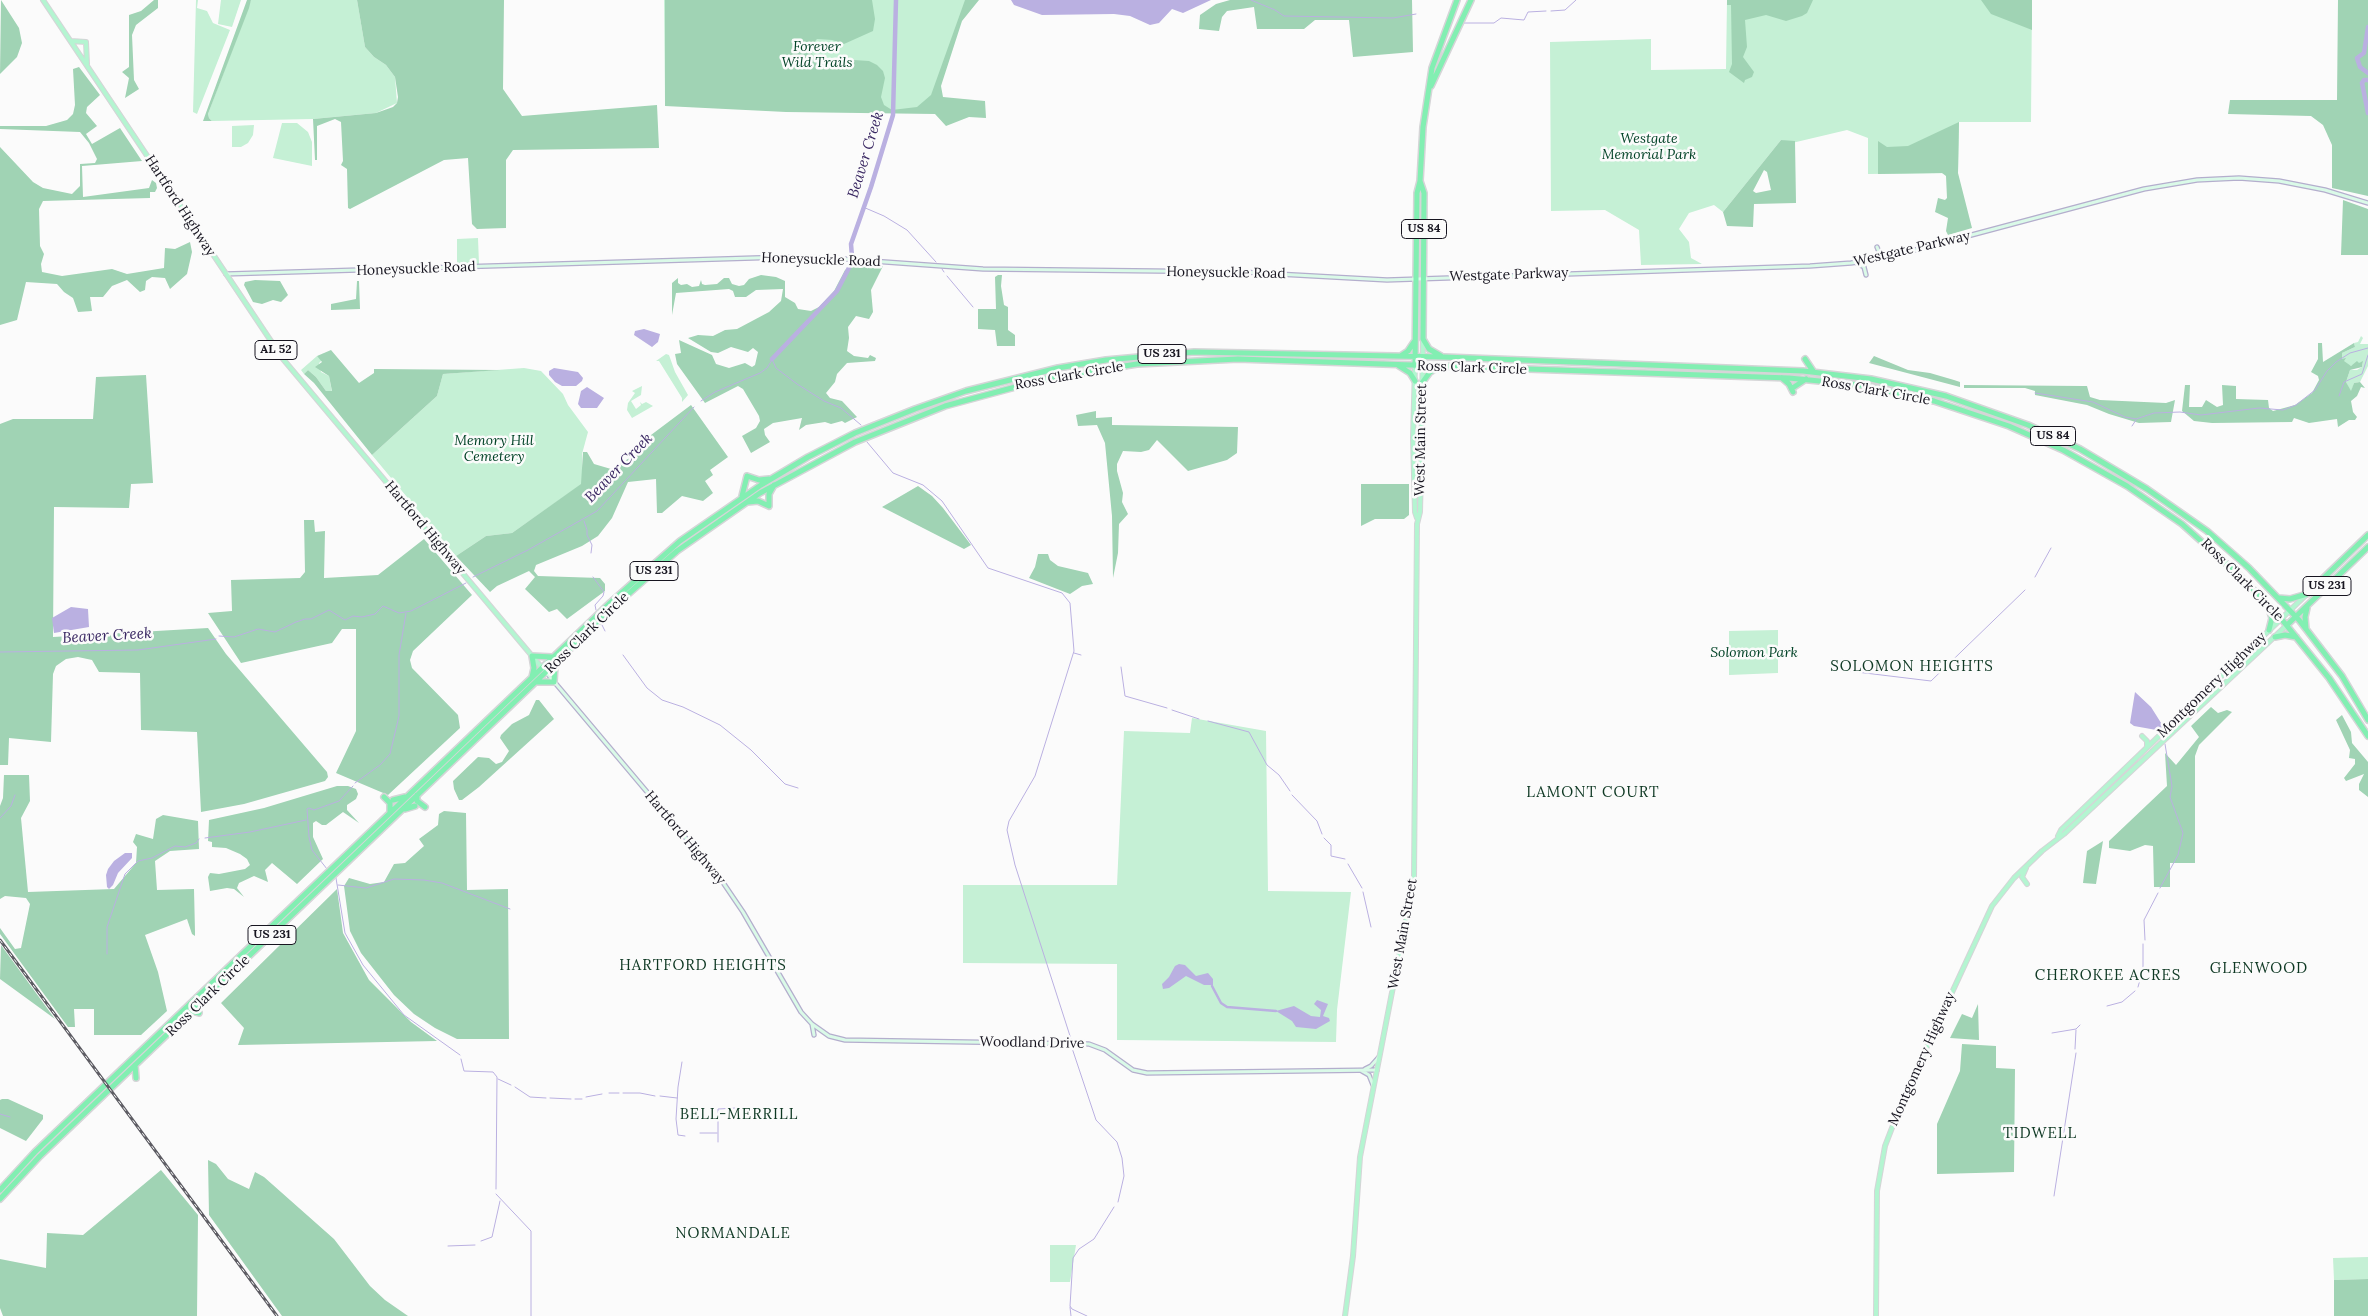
<!DOCTYPE html>
<html>
<head>
<meta charset="utf-8">
<style>
  body { margin:0 }
  canvas { display:block; background:#fbfbfb }
</style>
</head>
<body>
<canvas width="2368" height="1316"></canvas>
<script>
const context = document.querySelector('canvas').getContext('2d');
context.lineJoin = 'round';
function paint(path, color) { context.fillStyle = color; context.fill(path, 'evenodd'); }
const poly = rows => new Path2D(rows.map(r => 'M' + r).join(''));
function strokePath(path, color, width, dash) { context.strokeStyle = color; context.lineWidth = width; context.lineCap = dash ? 'butt' : 'round'; context.setLineDash(dash || []); context.stroke(path); }
function label(font, color, halo, rows, align = 'center') {
  context.font = font + ' Lora,serif'; context.lineWidth = 5; context.setLineDash([]); context.textBaseline = 'middle'; context.strokeStyle = halo; context.fillStyle = color; for (const [text, x, y, turn = 0] of rows) {
    context.save(); context.translate(x, y); context.rotate((+turn || 0) * Math.PI / 180); context.textAlign = isNaN(turn) ? turn : align; if (halo) context.strokeText(text, 0, 0); context.fillText(text, 0, 0); context.restore();
  }
}
paint(poly([
  [196,0,198,0,197,8,207,11,213,23,230,30,197,114,193,112],
  [221,0,241,0,232,27,218,24],
  [251,0,357,0,365,47,374,57,386,65,395,77,397,103,376,113,313,119,212,121,209,118,208,114],
  [664,0,971,0,957,29,932,111,787,111,665,104],
  [1727,0,2032,0,2031,122,1959,122,1958,173,1868,174,1868,138,1847,130,1792,143,1781,140,1723,212,1714,205,1689,213,1679,229,1689,242,1691,258,1702,264,1641,265,1639,230,1605,210,1551,211,1550,42,1651,39,1651,70,1726,69],
  [282,123,297,123,308,132,312,142,312,166,273,158],
  [254,125,253,135,248,143,241,147,232,147,232,126],
  [478,238,479,264,457,265,457,239],
  [2361,336,2363,338,2360,344,2368,344,2368,340,2368,366,2360,382,2354,383,2351,393,2346,382,2350,370,2357,370,2362,367,2363,362,2351,366,2347,365,2342,359,2342,353,2355,347,2354,343,2358,342],
  [666,354,669,355,675,372,688,395,682,402,682,398,659,361,656,361],
  [317,356,322,360,319,363,321,372,329,376,332,392,326,391,316,377,308,370,304,374,301,370],
  [524,368,541,371,563,394,568,405,588,432,582,454,582,484,512,533,486,536,456,556,372,455,437,396,443,374],
  [642,386,641,395,631,401,636,409,641,405,640,402,642,404,646,402,653,406,632,418,627,410,628,403,635,393,632,391],
  [1778,630,1778,673,1729,675,1729,631],
  [1192,718,1266,731,1268,891,1351,892,1337,1010,1336,1042,1117,1040,1117,964,963,963,963,885,1117,885,1124,731,1190,733],
  [1050,1245,1076,1245,1070,1282,1050,1282],
  [2368,1257,2368,1279,2334,1280,2333,1258]
]), '#c5f0d5');
paint(poly([
  [1,0,19,28,22,43,17,57,0,74],
  [154,0,158,0,158,8,136,25,132,35,134,80,139,89,125,98,129,78,122,72,129,67,129,15,141,11],
  [247,0,251,0,249,8,208,114,209,118,212,121,203,121],
  [357,0,504,0,503,89,522,116,657,105,659,148,513,150,506,160,506,228,477,229,472,224,468,158,444,160,350,209,348,208,347,169,341,165,343,161,341,122,335,119,317,126,317,160,315,160,313,119,376,113,393,107,397,103,398,97,395,77,386,65,374,57,365,47],
  [665,0,872,0,875,19,873,31,844,44,832,40,817,39,811,46,813,58,824,65,854,60,869,61,877,65,883,71,885,78,881,97,884,105,892,110,917,107,931,95,965,0,979,0,962,21,941,86,943,97,985,101,986,118,969,117,946,126,935,114,786,112,665,106],
  [1230,0,1412,0,1413,52,1353,57,1349,20,1315,20,1304,29,1257,29,1254,7,1227,11,1222,17,1219,31,1199,29,1200,15,1216,4],
  [1727,0,1813,0,1807,13,1802,16,1786,21,1766,15,1745,20,1747,47,1743,57,1754,72,1752,77,1745,80,1744,83,1729,72,1732,64,1731,5,1727,5],
  [1981,0,2032,0,2032,30,1991,14],
  [2338,0,2368,0,2368,196,2332,188,2332,145,2323,125,2311,116,2228,114,2230,100,2337,100],
  [79,67,100,95,87,107,86,113,97,126,86,134,92,144,120,128,142,161,82,166,83,197,149,188,152,180,156,183,157,188,155,192,150,192,150,198,43,201,39,209,40,246,44,254,41,264,42,272,62,276,112,269,127,274,164,268,165,248,175,249,190,242,192,252,187,274,170,289,165,278,152,277,146,281,145,290,140,292,127,280,112,286,103,297,90,297,92,311,78,312,73,298,64,292,57,284,26,282,17,320,0,325,0,147,33,182,43,188,72,194,80,186,80,164,95,163,97,159,89,143,80,132,0,129,0,126,46,126,67,120,73,114,75,105,73,69],
  [1959,122,1958,173,1972,228,1948,235,1946,231,1948,218,1935,212,1938,198,1945,200,1947,198,1946,176,1942,173,1878,174,1878,141,1887,147,1908,146],
  [1781,140,1795,141,1796,203,1754,204,1753,227,1727,226,1723,212],
  [1764,170,1767,172,1771,190,1756,193,1753,191],
  [2343,200,2368,209,2368,255,2341,255],
  [854,264,883,266,871,290,873,312,869,319,856,316,848,327,849,338,847,351,854,356,868,358,870,355,876,358,875,361,847,363,837,374,835,382,826,393,830,398,842,401,857,417,845,423,842,421,831,424,825,422,806,425,799,430,802,418,773,423,764,429,765,435,770,442,751,453,742,436,756,428,760,421,759,416,743,389,738,386,705,403,677,364,675,354,681,353,679,340,712,355,716,364,729,368,745,363,752,367,755,365,758,352,753,348,748,352,731,347,718,353,711,352,688,338,698,335,713,336,725,330,737,329,769,312,781,301,783,289,756,290,746,297,735,297,733,291,729,289,676,293,672,315,672,283,678,278,678,283,681,285,687,284,692,287,699,286,701,280,702,284,705,285,717,284,724,278,729,278,732,284,739,286,744,285,749,279,761,275,776,277,785,281,785,297,795,303,798,309,811,311,819,307,834,291,845,270],
  [998,275,1002,275,1001,286,1004,305,1008,307,1008,330,1015,335,1015,346,997,346,995,330,978,329,978,309,996,309,995,277],
  [255,280,280,281,288,295,281,302,273,300,262,304,253,302,244,285,245,282],
  [357,281,359,281,360,309,331,310,331,304,356,299],
  [2318,343,2322,343,2323,362,2354,343,2355,347,2342,353,2342,359,2346,358,2344,361,2351,366,2357,361,2359,363,2363,361,2362,367,2350,370,2346,382,2351,391,2354,383,2360,382,2365,388,2361,387,2357,396,2351,401,2353,412,2357,417,2355,420,2349,420,2338,427,2337,419,2309,423,2294,418,2292,422,2212,423,2194,421,2182,411,2185,385,2190,385,2189,407,2202,407,2206,400,2217,407,2223,405,2222,385,2236,386,2236,399,2268,400,2269,408,2273,411,2295,405,2312,393,2319,380,2318,376,2311,372,2318,359],
  [331,350,359,383,374,373,374,369,500,370,443,374,437,396,372,455,314,383,304,374,308,370,316,377,326,391,332,391,329,376,315,367,322,362,317,356],
  [1874,356,1908,370,1930,373,1954,380,1960,382,1960,387,1869,363],
  [146,375,153,483,131,484,129,508,54,507,53,637,208,628,226,654,327,772,328,777,325,781,244,804,201,812,197,732,141,730,140,673,99,672,92,660,78,657,66,659,56,666,53,674,51,742,9,738,8,765,0,765,0,424,13,419,93,419,96,377],
  [1964,385,2083,386,2087,386,2090,397,2100,400,2166,403,2175,400,2171,422,2139,423,2109,414,2087,405,2035,395,2035,391,2025,388,1964,388],
  [691,405,728,457,710,470,713,475,705,481,713,493,703,501,682,496,662,513,657,513,656,479,628,482,612,518,598,536,582,546,536,565,534,571,538,576,600,578,605,584,605,591,567,619,557,609,549,612,525,589,535,577,529,571,497,586,490,592,456,556,486,536,512,533,581,484,583,452,587,452,594,464,611,469,643,450,651,435],
  [1096,411,1096,418,1112,417,1112,425,1238,427,1237,453,1227,460,1188,471,1157,440,1149,450,1141,452,1123,451,1117,464,1117,471,1123,493,1122,502,1128,514,1119,524,1118,553,1113,578,1112,516,1105,443,1097,425,1078,426,1076,415],
  [1361,484,1409,484,1409,515,1404,519,1375,519,1361,526],
  [918,486,932,496,943,508,971,545,964,549,882,507],
  [304,520,314,520,315,532,325,531,324,578,378,575,424,539,472,595,413,651,410,660,412,668,458,715,460,728,388,795,336,773,356,731,356,629,342,629,332,643,241,663,208,613,232,611,231,580,300,578,305,572],
  [1038,554,1048,554,1050,560,1058,566,1088,573,1093,584,1082,586,1070,594,1029,578,1035,567],
  [536,700,539,700,554,719,479,787,462,800,459,800,454,789,453,781,478,757,489,758,496,764,502,762,509,751,500,738,501,735,512,724,529,715],
  [2211,707,2218,713,2227,710,2232,712,2199,745,2195,756,2195,863,2170,863,2170,887,2154,887,2153,846,2145,845,2130,851,2109,848,2109,841,2167,786,2165,753,2176,765,2199,737,2191,726],
  [2342,715,2351,732,2352,743,2368,762,2368,797,2359,790,2359,784,2364,774,2346,781,2344,778,2355,764,2355,759,2349,758,2350,750,2336,720],
  [4,775,29,775,30,801,21,818,28,892,114,889,136,863,137,847,133,842,136,834,153,839,156,819,163,815,198,821,199,849,170,851,155,861,157,890,194,889,195,932,195,936,192,934,187,919,145,935,158,972,167,1011,141,1035,94,1035,94,1009,74,1009,75,1027,68,1027,0,934,0,928,15,949,21,948,30,904,26,898,5,896,0,899,0,806,3,798],
  [337,786,348,786,356,789,358,794,356,799,347,805,347,810,359,823,343,812,326,825,322,825,316,821,313,823,313,837,323,859,297,884,272,863,265,870,268,882,254,876,239,883,237,888,244,897,234,889,227,888,210,891,208,877,210,873,219,874,245,869,250,865,247,859,240,854,226,848,212,847,212,842,208,841,209,820,264,808],
  [444,811,466,813,467,890,508,889,509,1039,457,1039,435,1028,414,1014,394,995,361,953,350,931,344,886,349,878,370,884,384,882,394,864,405,863,424,846,419,839,438,825,439,814],
  [2103,841,2096,884,2083,883,2087,851],
  [337,889,343,933,369,980,411,1022,437,1041,238,1045,244,1028,221,1003],
  [1,945,55,1019,0,979],
  [1978,1004,1979,1040,1950,1038,1962,1014,1972,1018],
  [1962,1044,1996,1046,1996,1068,2015,1069,2014,1172,1937,1174,1937,1124,1960,1071],
  [2,1099,8,1099,43,1115,43,1119,26,1141,0,1128,0,1100],
  [208,1160,216,1164,228,1179,249,1189,255,1172,264,1177,334,1239,370,1286,385,1300,408,1316,282,1316,209,1215],
  [161,1170,198,1215,197,1316,3,1316,0,1308,0,1259,46,1268,47,1233,83,1235],
  [2368,1279,2368,1316,2334,1316,2334,1280]
]), '#a0d3b4');
paint(poly([
  [1011,0,1211,0,1183,13,1172,9,1159,23,1150,25,1130,16,1114,14,1042,15,1014,5],
  [644,329,660,334,658,342,652,347,634,335,635,331],
  [554,368,578,372,583,378,582,381,576,386,562,386,555,382,549,375,549,371],
  [587,387,604,398,597,408,581,408,578,404,581,391],
  [71,607,88,609,89,627,54,633,52,618],
  [2135,692,2151,707,2163,726,2162,731,2134,726,2130,723],
  [125,853,132,853,132,858,118,873,113,885,109,889,107,887,106,875,108,869,114,861],
  [1179,964,1185,965,1196,976,1208,973,1213,979,1213,985,1204,985,1186,976,1169,988,1163,989,1162,984,1169,977,1175,966],
  [1317,1000,1328,1004,1323,1016,1329,1018,1330,1021,1316,1029,1296,1027,1292,1021,1276,1011,1294,1006,1311,1016,1320,1017,1321,1010,1314,1004]
]), '#bab0e1');
strokePath(poly([
  [1251,0,1275,10,1284,16,1393,18,1416,14],
  [1551,11,1565,10,1576,0],
  [1463,23,1494,23,1501,18,1524,20,1528,12,1546,11],
  [863,207,884,216,907,230,936,262],
  [942,269,944,272],
  [947,276,973,307],
  [772,359,776,368,797,384,824,401,841,408,861,425],
  [2035,393,2093,402,2125,417,2136,419,2154,413,2180,412,2201,415,2259,408,2283,410,2296,405,2315,390,2327,371,2336,362,2350,353,2368,348],
  [2339,396,2344,382,2362,374,2368,355],
  [701,401,715,392,760,373,767,368,772,360],
  [2132,426,2136,420],
  [867,442,893,473,923,485,942,501,988,568,1062,593,1070,603,1074,651,1035,776,1009,821,1007,830,1015,865,1071,1039],
  [584,521,587,530,587,535,592,545,591,553],
  [473,577,528,550,597,511,694,407],
  [593,577,604,592,603,596,595,605,596,610],
  [2035,577,2051,548],
  [602,625,605,631],
  [219,636,234,637,258,629,275,632,296,622,305,619,311,619,329,610,345,620,353,616,362,617,375,614,383,606,399,613,411,611,466,583],
  [0,652,138,650,216,639],
  [1074,653,1081,655],
  [623,655,647,688,662,700,683,707,720,725,751,750,785,784,798,788],
  [1121,667,1125,696,1167,708],
  [1840,670,1931,681,2025,590],
  [1172,710,1199,719],
  [1208,721,1249,732,1267,765,1279,775,1290,791],
  [355,783,380,765,390,754,399,716,399,655,406,613],
  [1292,795,1317,821,1322,834],
  [0,818,11,806,15,795],
  [205,838,250,832,306,820],
  [1324,838,1331,845,1331,856,1345,859],
  [1348,864,1362,888],
  [327,869,312,850,309,837,307,809,309,808,314,810,339,801,353,786],
  [336,878,345,933,363,965,404,1015,460,1055],
  [338,885,366,888,394,879,424,880,442,883,510,909],
  [2160,888,2178,855,2183,833,2170,797,2172,786,2165,744],
  [1363,892,1371,927],
  [2145,940,2144,920,2158,893],
  [107,954,107,927,125,874,138,861,152,858,175,846,185,847,196,843,199,839],
  [2138,987,2143,969,2143,944],
  [2107,1006,2122,1002,2135,991],
  [2052,1033,2076,1029,2080,1025],
  [1071,1045,1096,1120,1117,1142,1122,1158,1124,1176,1118,1202],
  [2075,1049,2076,1030],
  [461,1059,464,1071,493,1072,497,1077,496,1189],
  [682,1062,678,1087,676,1119,678,1135,685,1136],
  [498,1079,511,1085],
  [515,1087,530,1097,546,1098],
  [609,1093,619,1093],
  [623,1093,640,1093,655,1096],
  [660,1096,677,1098],
  [586,1097,602,1094],
  [550,1098,571,1099],
  [575,1099,582,1099],
  [0,1114,10,1117],
  [700,1133,717,1133],
  [718,1142,718,1109,736,1108],
  [496,1194,531,1231,531,1316],
  [2054,1196,2076,1053],
  [481,1241,492,1237,500,1201],
  [448,1246,475,1245],
  [1070,1307,1071,1316],
  [1087,1316,1072,1309,1070,1306,1073,1258,1079,1249,1094,1239,1114,1207]
]), '#bab0e1', 1);
strokePath(poly([
  [1212,986,1221,1003,1227,1007,1276,1011]
]), '#bab0e1', 2.5);
strokePath(poly([
  [2368,27,2364,53,2357,58,2360,67,2368,73],
  [2368,80,2364,80,2362,83,2368,113],
  [852,257,851,244,871,187,893,115,896,0],
  [772,359,837,291,852,262]
]), '#bab0e1', 4.5);
const secondary = poly([
  [1877,247,1879,252,1888,256],
  [1857,263,1864,267,1866,275],
  [226,274,786,257,830,258,983,269,1241,272,1387,280,1810,266,1851,263,1889,257,2144,189,2197,180,2239,178,2279,181,2325,190,2368,203],
  [546,672,722,881,743,912,801,1012,812,1024,829,1036,845,1040,1089,1044,1105,1050,1133,1070,1147,1073,1377,1070],
  [812,1024,814,1035],
  [1365,1069,1371,1066,1379,1057],
  [1362,1071,1369,1075,1373,1085]
]);
const primary = poly([
  [43,0,283,359,543,669],
  [71,41,86,42,87,64],
  [1415,366,1413,438,1415,512,1417,518],
  [2142,736,2147,741,2147,746],
  [2058,836,2061,830,2307,594],
  [2026,868,2022,877,2027,884],
  [1345,1316,1353,1256,1360,1157,1414,879,1417,524,1420,512,1421,468,1423,340],
  [1876,1316,1877,1191,1885,1146,1905,1094,1992,906,2014,878,2042,851,2064,834,2287,625]
]);
const highway = poly([
  [1431,86,1471,0],
  [1420,181,1424,193,1423,339,1429,349,1441,356],
  [1402,355,1408,351,1414,342],
  [1805,359,1813,371],
  [1399,366,1410,373,1415,381],
  [1415,366,1417,193,1420,181,1423,127,1432,68,1457,0],
  [1782,378,1789,384,1793,392],
  [1422,383,1430,372,1439,367],
  [1794,387,1806,379],
  [742,496,747,476,759,480,769,479],
  [748,502,758,501,769,506,769,494,774,485],
  [2279,598,2290,599,2307,594,2368,535],
  [2268,606,2272,618,2269,630],
  [2287,625,2368,547],
  [2306,629,2305,617,2307,608],
  [2275,637,2285,635,2296,637],
  [532,677,534,668,532,656,552,657],
  [536,682,554,682,555,664],
  [417,795,417,801,425,807],
  [384,797,390,803,390,812],
  [393,800,405,797],
  [405,809,415,806],
  [192,1011,199,1013],
  [135,1065,136,1078],
  [0,1190,35,1152,611,602,680,541,761,485,808,457,855,433,915,409,966,391,1058,368,1106,360,1194,352,1444,357,1803,371,1871,379,1946,396,2028,425,2080,449,2147,489,2207,531,2249,568,2299,620,2342,676,2368,720],
  [0,1199,40,1156,110,1089,618,603,677,551,760,493,855,442,945,406,1049,378,1137,364,1238,359,1789,378,1860,385,1934,401,2009,426,2063,450,2127,486,2182,524,2240,576,2279,616,2329,678,2368,736]
]);
strokePath(secondary, '#b4aecd', 5.5);
strokePath(primary, '#d5d5d7', 6);
strokePath(highway, '#d5d5d7', 8);
strokePath(secondary, '#dafae8', 3);
strokePath(primary, '#b4f5d1', 4);
strokePath(highway, '#82efb2', 5);
const rail = poly([
  [0,940,277,1316]
]);
strokePath(rail, '#5d5c63', 3);
strokePath(rail, '#fbfbfb', 1, [4]);
for (const [x, y, w] of [
  [1424,229,45],
  [276,350,42],
  [1162,354,48],
  [2053,436,45],
  [654,571,48],
  [2327,586,48],
  [272,935,48]
]) { const box = new Path2D(); box.roundRect(x - w / 2, y - 9.5, w, 19, 4); context.fillStyle = '#fbfbfb'; context.fill(box); strokePath(box, '#171520', 1); }
label('bold 12px', '#171520', null, [
  ["US 84",1424,229],
  ["AL 52",276,350],
  ["US 231",1162,354],
  ["US 84",2053,436],
  ["US 231",654,571],
  ["US 231",2327,586],
  ["US 231",272,935]
]);
label('italic 14px', '#004226', '#fbfbfb', [
  ["Forever",817,47],
  ["Wild Trails",817,63],
  ["Westgate",1649,139],
  ["Memorial Park",1649,155],
  ["Memory Hill",494,441],
  ["Cemetery",494,457],
  ["Solomon Park",1754,653]
]);
label('14px', '#171520', '#fbfbfb', [
  ["Hartford Highway",180,206,57],
  ["Westgate Parkway",1912,249,-13],
  ["Honeysuckle Road",821,260,2],
  ["Honeysuckle Road",416,269,-2],
  ["Honeysuckle Road",1226,273,1],
  ["Westgate Parkway",1509,275,-2],
  ["Ross Clark Circle",1472,368,2],
  ["Ross Clark Circle",1069,376,-10],
  ["Ross Clark Circle",1876,391,10],
  ["West Main Street",1421,440,-89],
  ["Hartford Highway",425,528,50],
  ["Ross Clark Circle",2242,580,45],
  ["Ross Clark Circle",587,633,-44],
  ["Montgomery Highway",2212,685,-44],
  ["Hartford Highway",685,838,50],
  ["West Main Street",1403,934,-80],
  ["Ross Clark Circle",208,996,-44],
  ["Woodland Drive",1032,1043,1],
  ["Montgomery Highway",1922,1059,-66]
]);
label('italic 15px', '#392762', '#fbfbfb', [
  ["Beaver Creek",866,155,-73],
  ["Beaver Creek",619,468,-46],
  ["Beaver Creek",107,636,-3]
]);
context.letterSpacing = '1px';
label('15px', '#0e3823', '#fbfbfb', [
  ["SOLOMON HEIGHTS",1912,667],
  ["LAMONT COURT",1593,793],
  ["HARTFORD HEIGHTS",703,966],
  ["GLENWOOD",2259,969],
  ["CHEROKEE ACRES",2108,976],
  ["BELL-MERRILL",739,1115],
  ["TIDWELL",2040,1134],
  ["NORMANDALE",733,1234]
]);
context.letterSpacing = '0px';
</script>
</body>
</html>
